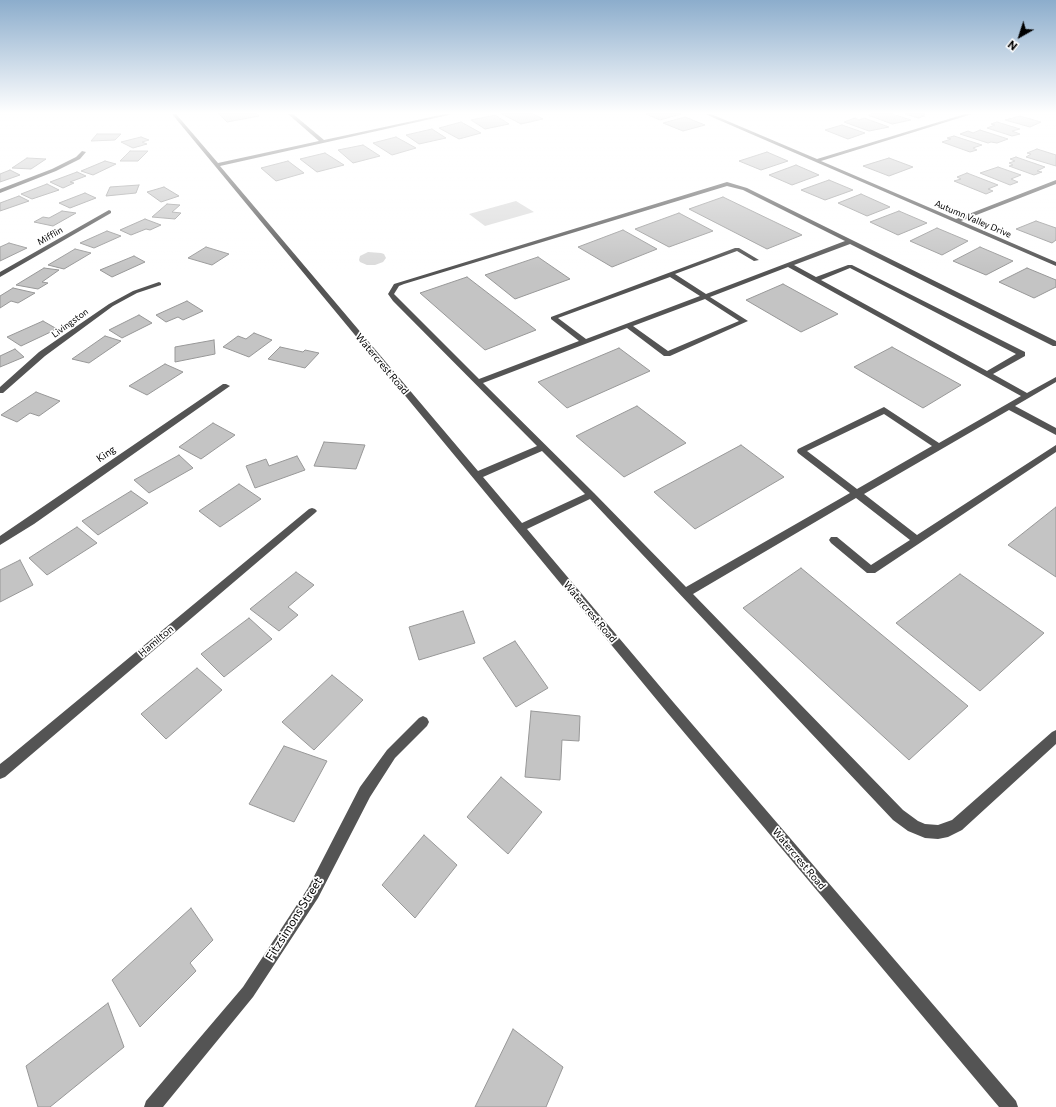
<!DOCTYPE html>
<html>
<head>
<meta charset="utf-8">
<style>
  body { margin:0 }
  #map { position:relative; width:1056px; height:1107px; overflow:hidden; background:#fff; font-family:Commissioner,sans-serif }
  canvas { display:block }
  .north { position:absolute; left:1000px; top:16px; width:40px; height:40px; -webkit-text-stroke:3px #fff; paint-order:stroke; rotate:219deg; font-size:11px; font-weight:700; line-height:16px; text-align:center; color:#000 }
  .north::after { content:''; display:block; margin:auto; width:14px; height:18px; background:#000; clip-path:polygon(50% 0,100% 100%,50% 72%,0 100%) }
</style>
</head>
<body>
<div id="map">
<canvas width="1056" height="1107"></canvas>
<div class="north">N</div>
</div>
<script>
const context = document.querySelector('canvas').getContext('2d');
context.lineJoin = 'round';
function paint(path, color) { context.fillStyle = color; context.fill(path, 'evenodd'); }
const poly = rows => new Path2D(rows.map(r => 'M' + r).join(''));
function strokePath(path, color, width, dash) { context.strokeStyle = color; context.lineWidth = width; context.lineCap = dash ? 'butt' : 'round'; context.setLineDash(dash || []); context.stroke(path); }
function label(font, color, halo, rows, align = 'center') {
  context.font = font + ' Commissioner,sans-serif'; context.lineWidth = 3.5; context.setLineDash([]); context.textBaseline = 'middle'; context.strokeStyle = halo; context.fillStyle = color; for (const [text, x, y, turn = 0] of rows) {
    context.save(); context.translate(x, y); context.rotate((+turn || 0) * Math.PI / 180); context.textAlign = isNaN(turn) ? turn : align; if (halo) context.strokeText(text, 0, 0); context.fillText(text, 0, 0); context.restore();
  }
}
paint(poly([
  [516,201,534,212,485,226,469,214],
  [368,252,381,253,384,254,386,258,383,262,375,265,367,265,360,262,359,260,360,256]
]), '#dbdbdb');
const building = poly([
  [219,114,257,114,259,116,227,122,219,114],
  [502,114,533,114,543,119,521,124,502,114],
  [646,114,681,114,660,120,646,114],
  [872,114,893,114,911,120,892,124,868,115,872,114],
  [905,114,925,114,921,115,925,116,918,118,905,114],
  [495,115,509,124,485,129,471,120,495,115],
  [1020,116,1041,122,1030,127,1005,120,1020,116],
  [685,117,705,125,683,131,663,123,685,117],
  [855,118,859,120,864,118,889,127,869,131,844,122,855,118],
  [461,122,481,133,459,139,439,128,461,122],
  [997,122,1020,129,1012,131,1020,134,1012,136,987,128,995,125,991,124,997,122],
  [842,125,865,133,848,139,825,130,842,125],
  [432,129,446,138,419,144,406,135,432,129],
  [980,130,1008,139,997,143,991,142,988,143,960,134,968,131,973,133,980,130],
  [97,134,121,134,115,140,91,141,97,134],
  [954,136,982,145,973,148,977,150,970,152,942,142,951,139,947,138,954,136],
  [141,137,149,140,142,142,147,144,133,148,121,142,141,137],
  [396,137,416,148,392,155,373,143,396,137],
  [363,145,380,156,353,163,338,150,363,145],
  [1037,149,1056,155,1056,166,1026,157,1031,154,1027,153,1037,149],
  [130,151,148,151,138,161,120,161,130,151],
  [767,152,788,161,761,170,739,161,767,152],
  [325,153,344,165,317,172,300,159,325,153],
  [1016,157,1045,167,1037,171,1042,172,1034,175,1009,166,1013,165,1009,163,1015,161,1010,159,1016,157],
  [27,158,46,159,31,169,12,168,27,158],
  [889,158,913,167,889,176,863,166,889,158],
  [105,161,116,164,93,175,81,171,105,161],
  [288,161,304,173,276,181,261,168,288,161],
  [796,165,819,175,792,185,769,175,796,165],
  [998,167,1021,175,1011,179,1018,182,1010,185,980,173,998,167],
  [10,170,20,175,0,182,0,174,10,170],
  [77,172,86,176,70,182,74,183,63,188,50,182,77,172],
  [967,173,998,185,988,189,993,191,986,194,954,181,961,179,957,177,967,173],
  [829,180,853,190,825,200,801,190,829,180],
  [47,184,59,190,32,199,21,194,47,184],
  [139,185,136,193,106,196,110,187,139,185],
  [164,187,179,196,161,202,147,192,164,187],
  [85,193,96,198,70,208,59,203,85,193],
  [861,194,890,207,867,216,838,203,861,194],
  [19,196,29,201,0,211,0,203,19,196],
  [723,197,802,235,767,249,689,209,723,197],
  [167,204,180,205,172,212,181,213,175,219,152,217,167,204],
  [62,211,76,213,53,226,34,222,43,217,49,218,62,211],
  [899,211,927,223,898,235,870,222,899,211],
  [679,213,713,231,669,247,635,229,679,213],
  [145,219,161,225,150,230,146,229,131,235,120,230,145,219],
  [1036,221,1056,228,1056,240,1052,243,1016,229,1036,221],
  [937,228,968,241,942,255,910,241,937,228],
  [623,230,657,249,612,267,578,247,623,230],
  [107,231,121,236,94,248,80,243,107,231],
  [9,243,27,248,0,261,0,247,9,243],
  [206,247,229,254,212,265,188,258,206,247],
  [980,247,1013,261,986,275,953,261,980,247],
  [75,249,91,253,64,269,48,265,75,249],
  [134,256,145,262,112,277,100,270,134,256],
  [538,257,570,279,515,299,485,275,538,257],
  [44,268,59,270,42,282,48,283,38,289,16,285,44,268],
  [1027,268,1056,280,1056,287,1034,298,999,282,1027,268],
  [467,277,536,330,485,350,420,293,467,277],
  [783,284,838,314,801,332,746,300,783,284],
  [13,288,35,293,18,303,11,301,0,308,0,296,13,288],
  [187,301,203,311,183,320,178,317,166,322,156,315,187,301],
  [139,315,152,323,122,338,109,330,139,315],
  [43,321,57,329,21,346,7,337,43,321],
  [254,333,272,340,249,357,223,347,238,336,246,339,254,333],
  [105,336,121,341,89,363,72,359,105,336],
  [214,340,215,354,175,362,175,347,214,340],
  [280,347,303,352,305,350,319,353,305,368,268,359,280,347],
  [892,347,961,385,923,408,854,367,892,347],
  [619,348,650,371,567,408,538,382,619,348],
  [15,349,24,357,0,367,0,356,15,349],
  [165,364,183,372,147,395,129,386,165,364],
  [36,392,60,401,39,416,30,413,17,422,1,415,36,392],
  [637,406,686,443,624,477,576,436,637,406],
  [213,423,235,435,201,459,179,447,213,423],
  [324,442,365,445,356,469,314,466,324,442],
  [741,445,784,477,695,529,654,492,741,445],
  [179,455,193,468,149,493,134,480,179,455],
  [297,456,305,470,255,488,246,466,266,459,269,466,297,456],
  [239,484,261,499,220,527,199,511,239,484],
  [131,491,148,503,98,535,82,521,131,491],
  [1056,507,1056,577,1008,545,1056,507],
  [77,527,97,543,47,575,29,558,77,527],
  [20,560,33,585,0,602,0,570,20,560],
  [801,568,968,706,909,760,743,608,801,568],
  [296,572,314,585,288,607,298,615,279,631,250,609,296,572],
  [960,574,1044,633,980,691,896,623,960,574],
  [463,611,475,643,419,660,409,627,463,611],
  [249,618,272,639,224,677,201,654,249,618],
  [515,641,548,688,516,707,483,658,515,641],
  [197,668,222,690,166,739,141,714,197,668],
  [332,675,363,700,314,750,282,722,332,675],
  [531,711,580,716,579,741,562,740,560,780,525,777,531,711],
  [284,746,327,761,294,822,249,804,284,746],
  [501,777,542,812,508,854,467,817,501,777],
  [424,835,457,865,415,918,382,885,424,835],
  [191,908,213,940,190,963,196,971,140,1027,112,980,191,908],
  [108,1003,124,1047,50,1107,38,1107,26,1066,108,1003],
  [513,1029,563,1067,546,1107,475,1107,513,1029]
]);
paint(building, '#c4c4c4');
strokePath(building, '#989898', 1);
paint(poly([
  [172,114,176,114,218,163,319,141,288,114,293,114,324,140,445,114,453,114,220,166,478,471,537,446,393,301,388,294,394,284,727,182,747,188,1056,341,1056,346,1053,346,850,244,794,265,816,277,848,265,852,265,1025,352,1025,356,993,374,1027,393,1056,377,1056,382,1015,406,1056,428,1056,435,1009,410,864,494,917,535,1056,445,1056,452,875,573,867,573,831,543,829,540,831,537,837,537,871,565,910,540,856,498,693,594,903,810,918,821,925,824,938,825,952,820,1052,732,1056,730,1056,744,962,830,948,837,938,839,925,838,908,831,893,820,590,499,527,529,674,703,1016,1101,1018,1107,999,1107,666,711,172,114],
  [727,186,743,190,845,241,706,294,675,274,737,251,754,261,759,260,739,248,735,248,551,317,551,319,579,341,479,379,394,294,399,286,404,284,727,186],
  [788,267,1021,396,939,443,884,407,798,449,797,451,798,453,850,493,686,587,594,493,483,383,627,328,664,356,670,356,748,321,710,297,788,267],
  [850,268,1016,354,987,371,821,280,850,268],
  [670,277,700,296,586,339,558,318,670,277],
  [705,299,739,321,668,351,633,326,705,299],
  [884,414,932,446,857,489,807,451,884,414],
  [542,451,585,494,522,523,483,477,542,451],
  [705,114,711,114,817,159,965,114,972,114,821,161,956,219,1056,180,1056,184,961,221,1056,262,1056,266,705,114],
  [82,151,86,152,80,159,56,171,0,193,0,189,52,169,76,157,82,151],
  [109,210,111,211,111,213,0,277,0,272,109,210],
  [159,282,161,283,161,285,137,293,113,306,45,356,3,393,0,393,0,387,39,352,109,304,133,291,159,282],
  [223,384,226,384,230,386,34,524,0,545,0,536,223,384],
  [312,508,315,509,317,511,315,513,5,777,0,779,0,764,9,757,309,509,312,508],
  [423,716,427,718,429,722,427,726,395,758,370,797,318,898,253,997,163,1107,144,1107,146,1101,243,987,308,888,360,787,387,750,419,718,423,716]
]), '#545454');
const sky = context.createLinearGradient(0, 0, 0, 269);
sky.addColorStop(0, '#8cadcc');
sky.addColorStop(0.42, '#fff');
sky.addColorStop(1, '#ffffff00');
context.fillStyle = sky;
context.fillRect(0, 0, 1056, 269);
label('9px', '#000', '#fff', [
  ["Autumn Valley Drive",973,219,23],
  ["Mifflin",50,236,-30],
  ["Livingston",70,323,-36]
]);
label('10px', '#000', '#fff', [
  ["Watercrest Road",382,364,50],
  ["King",106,454,-35],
  ["Watercrest Road",590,612,50],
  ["Hamilton",156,641,-40],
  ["Watercrest Road",799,859,50]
]);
label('12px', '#000', '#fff', [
  ["Fitzsimons Street",294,919,-58]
]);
</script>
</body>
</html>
